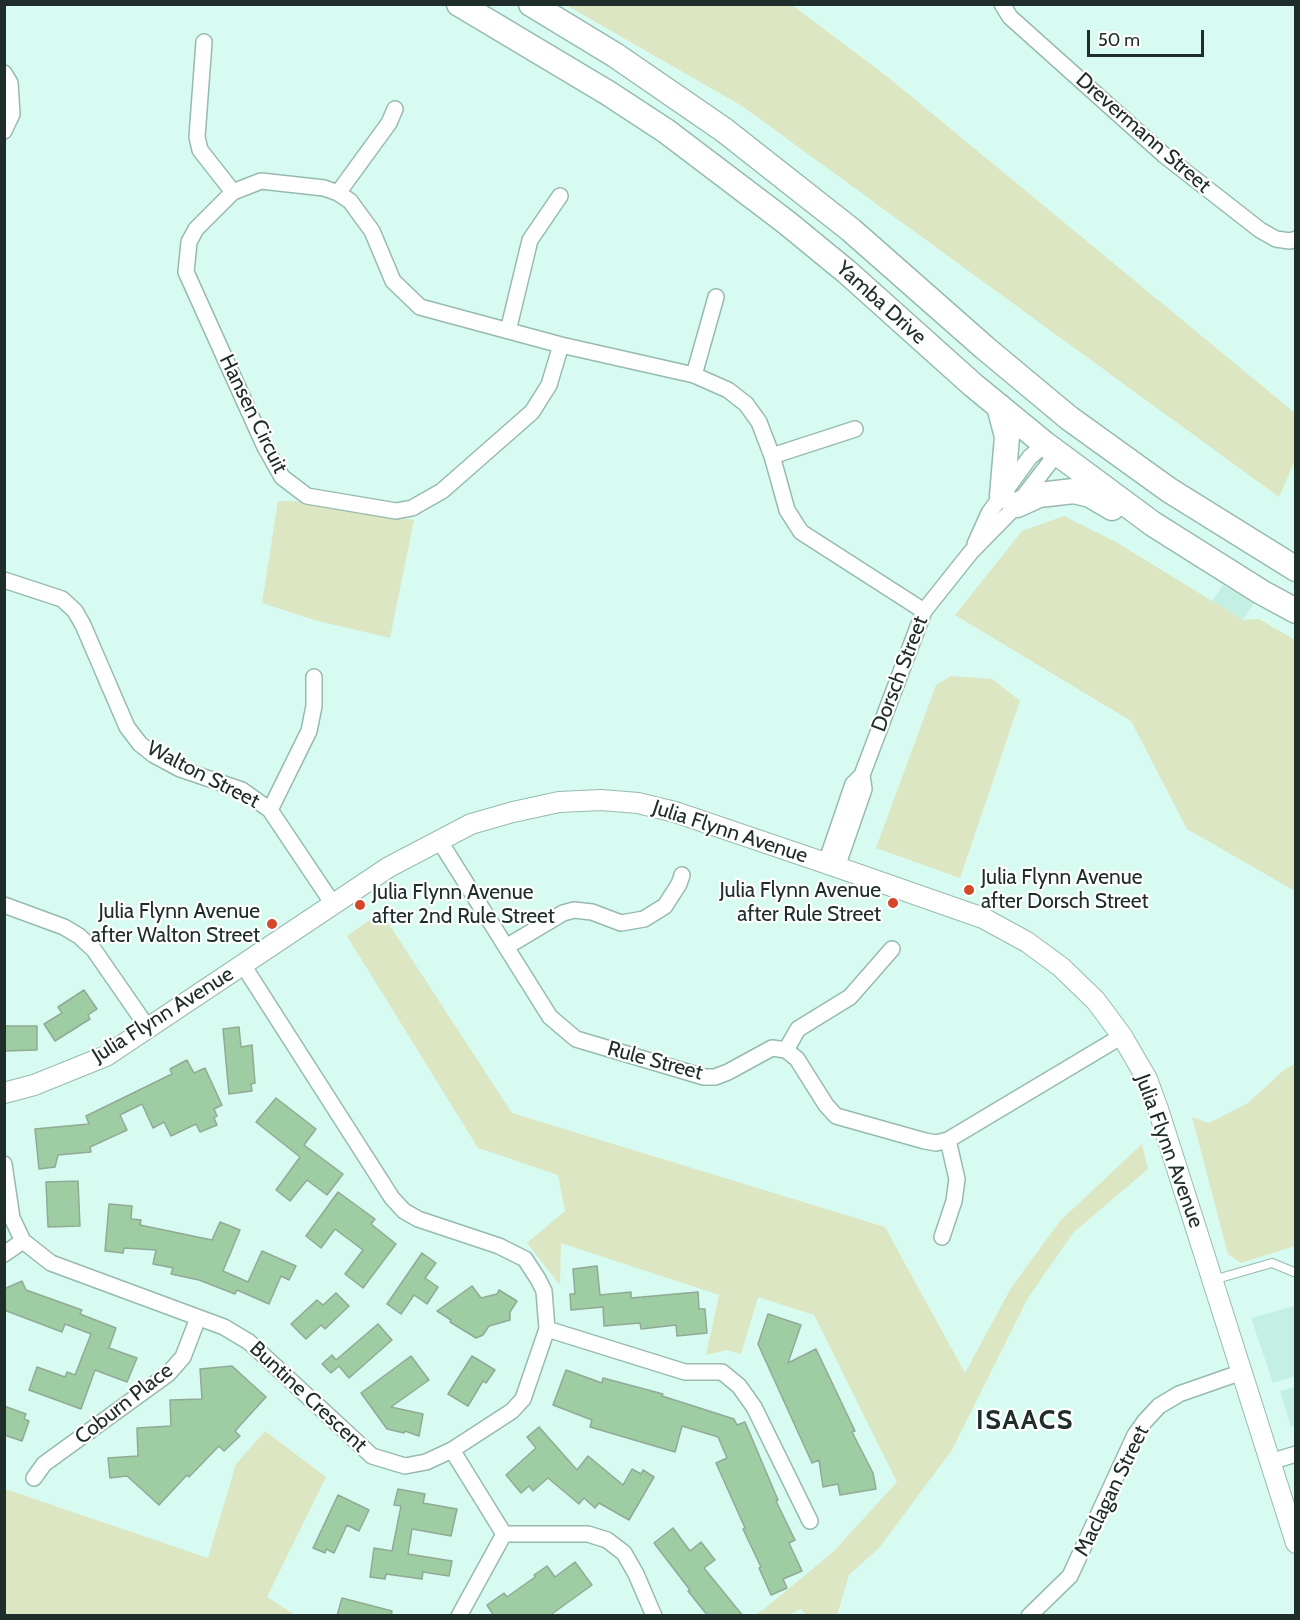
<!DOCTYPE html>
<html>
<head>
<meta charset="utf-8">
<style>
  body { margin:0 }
  #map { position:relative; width:1300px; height:1620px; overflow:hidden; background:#d7fbf1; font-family:Cabin,sans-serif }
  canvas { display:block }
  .frame { position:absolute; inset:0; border:6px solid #202e2b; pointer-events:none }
  .scale { position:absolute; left:1087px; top:30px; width:117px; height:27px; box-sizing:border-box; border:3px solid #202e2b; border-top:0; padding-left:8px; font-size:18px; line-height:21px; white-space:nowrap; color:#202e2b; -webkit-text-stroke:4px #fff; paint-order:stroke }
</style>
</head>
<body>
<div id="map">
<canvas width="1300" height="1620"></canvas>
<div class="frame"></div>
<div class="scale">50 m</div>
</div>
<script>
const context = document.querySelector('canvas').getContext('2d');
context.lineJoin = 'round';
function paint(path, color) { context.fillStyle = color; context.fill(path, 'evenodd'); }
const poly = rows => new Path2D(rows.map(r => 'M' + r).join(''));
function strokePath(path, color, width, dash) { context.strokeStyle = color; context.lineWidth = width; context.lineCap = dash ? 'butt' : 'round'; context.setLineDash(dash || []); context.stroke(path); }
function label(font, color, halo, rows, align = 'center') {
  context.font = font + ' Cabin,sans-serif'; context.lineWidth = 4.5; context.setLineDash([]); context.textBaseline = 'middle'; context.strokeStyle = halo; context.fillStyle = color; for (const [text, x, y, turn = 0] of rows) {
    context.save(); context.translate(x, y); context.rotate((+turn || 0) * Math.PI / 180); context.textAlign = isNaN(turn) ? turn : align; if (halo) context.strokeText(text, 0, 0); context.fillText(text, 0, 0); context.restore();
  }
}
paint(poly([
  [1223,585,1254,603,1243,620,1212,601],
  [1295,1306,1295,1376,1273,1383,1251,1318],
  [1295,1387,1295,1425,1291,1427,1280,1391]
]), '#c4f0e4');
paint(poly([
  [566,5,792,5,889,78,1295,413,1295,460,1279,497,742,106],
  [278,501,294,501,414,520,390,638,318,621,262,603],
  [1064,516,1116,542,1243,620,1259,619,1295,640,1295,891,1187,829,1131,721,955,615,1022,531],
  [951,676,992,679,1020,701,960,878,876,848,936,685],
  [381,912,512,1113,885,1227,965,1373,1011,1288,1060,1221,1142,1144,1148,1169,1073,1233,1028,1298,952,1450,879,1548,849,1575,837,1615,806,1615,801,1609,789,1615,755,1615,763,1610,833,1552,897,1482,814,1315,758,1297,741,1354,727,1350,706,1355,719,1295,561,1243,560,1285,527,1243,565,1211,558,1175,478,1148,347,936],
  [1295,1064,1295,1246,1241,1263,1228,1254,1192,1117,1209,1123,1248,1103,1284,1070],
  [265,1431,326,1477,267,1597,295,1615,5,1615,5,1489,208,1558,236,1464]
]), '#dce6c2');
const building = poly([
  [84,990,97,1009,88,1015,90,1019,55,1041,44,1024,62,1013,58,1007,84,990],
  [4,1026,37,1026,37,1050,4,1051,4,1026],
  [239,1027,241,1047,252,1045,255,1083,251,1084,252,1091,229,1094,223,1029,239,1027],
  [187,1060,194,1073,205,1068,222,1105,214,1109,217,1116,214,1118,217,1125,200,1132,196,1124,171,1136,164,1122,153,1128,142,1104,120,1115,127,1130,90,1147,91,1152,58,1155,55,1167,39,1169,35,1129,89,1124,86,1116,172,1074,170,1069,187,1060],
  [276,1098,316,1129,304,1145,343,1174,327,1195,307,1180,290,1201,276,1190,300,1157,256,1122,276,1098],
  [78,1181,80,1226,48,1227,46,1182,78,1181],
  [338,1192,375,1219,371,1224,396,1244,363,1288,345,1274,363,1250,335,1229,321,1248,306,1236,338,1192],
  [109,1204,132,1206,131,1219,141,1220,140,1225,212,1240,220,1222,240,1230,223,1271,248,1282,262,1251,296,1266,289,1280,281,1276,269,1304,237,1290,235,1294,199,1280,171,1274,173,1268,153,1264,156,1250,124,1248,123,1253,105,1251,109,1204],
  [422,1253,436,1263,425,1278,438,1287,427,1304,414,1295,401,1314,387,1304,422,1253],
  [597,1266,600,1295,631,1292,631,1298,698,1292,699,1309,705,1309,707,1333,677,1336,676,1325,641,1329,640,1323,604,1326,603,1307,571,1310,570,1294,575,1294,573,1269,597,1266],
  [22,1281,26,1290,82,1310,80,1314,116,1328,109,1348,137,1358,127,1382,95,1370,81,1409,29,1390,37,1367,65,1377,67,1372,75,1375,91,1334,65,1324,62,1332,4,1310,4,1289,22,1281],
  [472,1286,481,1298,497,1294,499,1290,517,1301,510,1312,510,1320,489,1326,483,1335,476,1338,450,1322,451,1320,437,1311,472,1286],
  [336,1293,349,1306,325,1329,321,1325,306,1339,291,1324,317,1300,323,1305,336,1293],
  [768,1314,801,1325,788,1363,816,1349,855,1431,852,1432,873,1473,876,1489,840,1495,838,1484,823,1487,819,1460,812,1463,758,1344,768,1314],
  [378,1324,392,1340,349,1378,339,1366,331,1373,322,1364,332,1355,336,1360,378,1324],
  [411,1356,429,1380,391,1407,423,1414,419,1436,405,1431,404,1433,387,1429,361,1393,411,1356],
  [472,1356,495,1370,486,1383,483,1381,468,1406,448,1394,472,1356],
  [232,1366,266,1397,235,1431,240,1436,224,1451,219,1446,189,1477,187,1475,159,1505,127,1476,110,1478,108,1458,138,1456,137,1428,171,1426,170,1400,202,1399,200,1369,232,1366],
  [566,1370,602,1383,603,1378,663,1394,662,1396,734,1419,737,1425,745,1422,778,1500,776,1501,795,1540,789,1543,802,1571,783,1579,787,1588,771,1595,759,1568,761,1567,743,1529,745,1528,716,1463,727,1458,718,1437,682,1426,675,1452,590,1427,592,1420,553,1405,566,1370],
  [4,1406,26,1414,24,1419,29,1421,22,1441,4,1435,4,1406],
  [539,1427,577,1470,588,1456,623,1485,632,1469,641,1474,643,1470,654,1477,629,1520,599,1503,595,1508,584,1498,579,1504,548,1478,533,1491,529,1486,521,1493,506,1475,536,1448,527,1437,539,1427],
  [398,1489,425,1494,423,1503,457,1509,451,1536,412,1529,408,1554,452,1561,449,1576,423,1572,422,1579,386,1574,385,1579,370,1577,374,1548,392,1551,401,1506,394,1505,398,1489],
  [338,1495,369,1510,359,1531,347,1525,334,1553,326,1549,325,1553,313,1548,338,1495],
  [673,1528,690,1551,701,1542,715,1560,704,1568,743,1616,708,1616,688,1591,690,1590,654,1543,673,1528],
  [575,1562,592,1585,549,1616,494,1616,487,1605,504,1593,507,1597,535,1577,534,1575,547,1566,555,1577,575,1562],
  [342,1598,392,1611,391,1616,337,1616,342,1598]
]);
paint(building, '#9ecda4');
strokePath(building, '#92a995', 1.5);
const service = poly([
  [1213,1280,1272,1263,1294,1272]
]);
const minor = poly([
  [1002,4,1010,17,1164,155,1260,230,1276,239,1290,241,1296,239],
  [204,42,197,137,200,150,233,192],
  [4,73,10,83,12,114,4,131],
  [338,193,389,123,395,109],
  [508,331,530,240,560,196],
  [561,345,549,385,532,412,442,491,412,508,396,511,307,496,282,477,264,445,186,272,189,242,196,229,233,192,261,181,324,188,338,193,350,201,372,231,393,281,420,307,561,345,694,375,728,390,746,404,759,422,772,456,787,510,801,532,924,611],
  [694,375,716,297],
  [772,456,855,429],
  [975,544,989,513,1030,457,1045,444],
  [4,580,62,599,75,611,83,625,127,727,140,744,154,755,180,769,242,790,270,810,333,904],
  [270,810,309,731,314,706,314,677],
  [439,840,550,1017,576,1039,704,1077,715,1077,728,1072,772,1048,786,1050,797,1059,826,1105,836,1116,925,1141,936,1143,948,1140,1122,1036],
  [826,863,853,784,862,775,924,611,971,552,1017,505,1057,453],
  [837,867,864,789,862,775],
  [4,905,64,927,79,936,94,950,148,1028],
  [506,947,563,913,574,910,592,912,621,923,644,919,665,906,679,884,682,875],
  [786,1050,798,1029,850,997,892,949],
  [4,1164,12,1218,23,1241,51,1263,224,1327,249,1342,372,1456,405,1466,426,1462,452,1450,512,1411,523,1399,547,1329,544,1291,538,1279,525,1259,499,1246,418,1219,404,1211,392,1198,243,965],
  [942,1237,954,1201,957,1179,948,1140],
  [4,1254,23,1241],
  [547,1329,685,1372,722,1372,739,1386,754,1407,810,1521],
  [452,1450,504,1534,588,1534,607,1540,624,1553,636,1574,654,1616],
  [1270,1462,1296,1454],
  [34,1478,44,1464,168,1374,183,1357,198,1318],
  [459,1616,504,1534],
  [1029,1616,1070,1576,1135,1435,1145,1421,1159,1406,1179,1394,1242,1372]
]);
const tertiary = poly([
  [4,1093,34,1085,106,1056,389,867,471,824,513,812,559,802,601,800,638,803,675,812,837,867,983,918,1027,942,1061,967,1096,1001,1122,1036,1147,1079,1159,1112,1296,1543]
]);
const primary = poly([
  [459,4,608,93,666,131,786,222,847,272,973,385,1045,444,1153,524,1261,592,1296,611],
  [531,4,615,55,724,130,851,230,985,348,1069,418,1169,490,1296,569],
  [999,406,1007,437,1002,496],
  [1017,505,1039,495,1074,491,1090,495,1112,508]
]);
strokePath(service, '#97bab0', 10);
strokePath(minor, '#97bab0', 18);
strokePath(tertiary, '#97bab0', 22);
strokePath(primary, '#97bab0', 27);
strokePath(service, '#fff', 8);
strokePath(minor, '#fff', 15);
strokePath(tertiary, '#fff', 20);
strokePath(primary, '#fff', 24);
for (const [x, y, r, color] of [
  [969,890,6,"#d3482a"],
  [893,903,6,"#d3482a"],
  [360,905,6,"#d3482a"],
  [272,924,6,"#d3482a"]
]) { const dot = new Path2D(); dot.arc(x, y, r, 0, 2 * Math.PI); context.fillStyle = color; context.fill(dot); strokePath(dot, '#fff', 2); }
label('21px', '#202e2b', '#fff', [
  ["Drevermann Street",1143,133,41],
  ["Yamba Drive",881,303,42],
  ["Hansen Circuit",253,414,64],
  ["Dorsch Street",900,674,-69],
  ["Walton Street",203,775,27],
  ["Julia Flynn Avenue",730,832,18],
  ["Julia Flynn Avenue",163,1015,-32],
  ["Rule Street",655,1061,15],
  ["Julia Flynn Avenue",1169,1151,70],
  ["Buntine Crescent",308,1397,43],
  ["Coburn Place",124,1404,-38],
  ["Maclagan Street",1112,1491,-64]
]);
label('21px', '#202e2b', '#fff', [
  ["Julia Flynn Avenue",981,878],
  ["after Dorsch Street",981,902],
  ["Julia Flynn Avenue",881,891,"right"],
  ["after Rule Street",881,915,"right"],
  ["Julia Flynn Avenue",372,893],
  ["after 2nd Rule Street",372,917],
  ["Julia Flynn Avenue",260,912,"right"],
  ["after Walton Street",260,936,"right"]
], 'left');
context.letterSpacing = '1.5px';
label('bold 27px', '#202e2b', '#fff', [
  ["ISAACS",1025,1421]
]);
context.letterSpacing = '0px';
</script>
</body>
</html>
